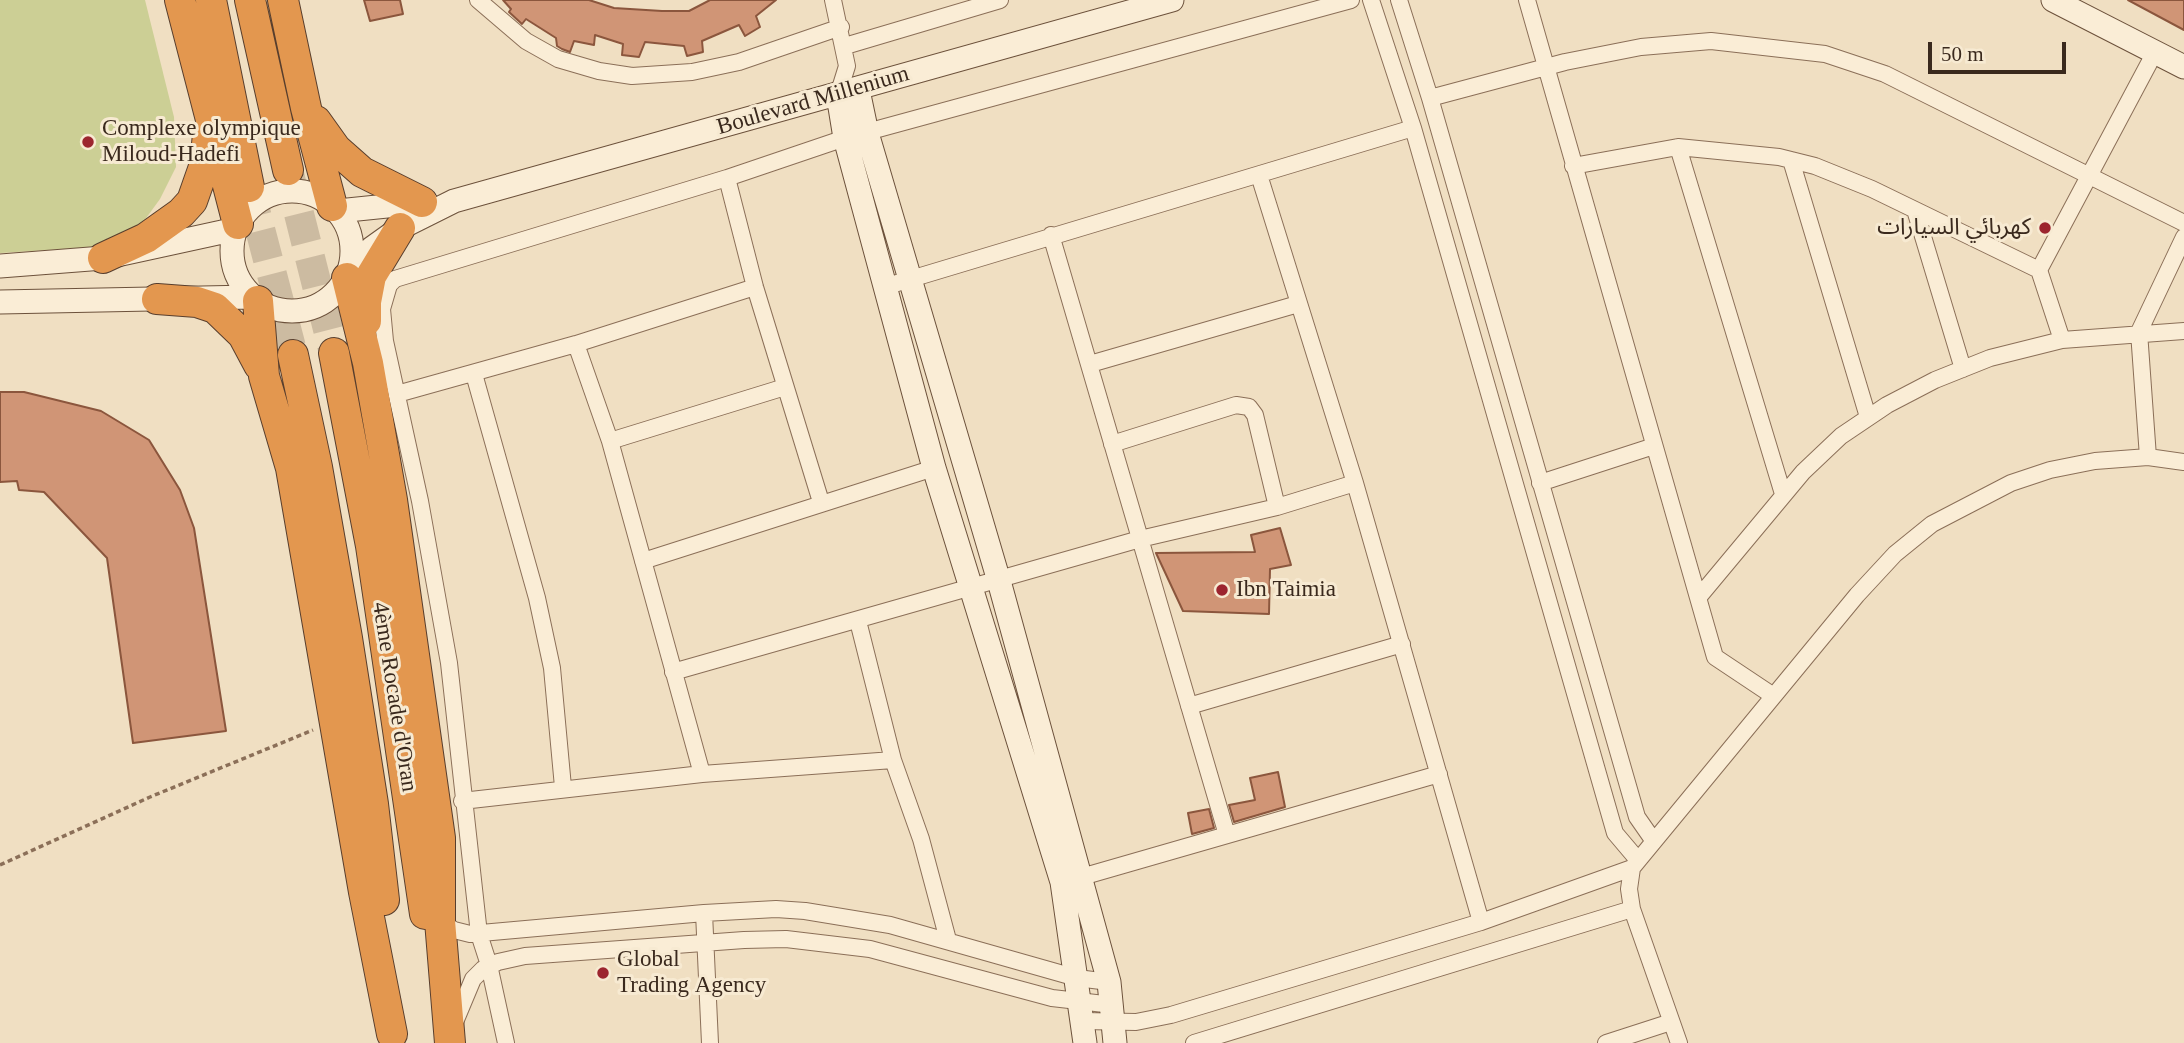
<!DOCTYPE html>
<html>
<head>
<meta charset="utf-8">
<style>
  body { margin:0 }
  #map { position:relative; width:2184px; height:1043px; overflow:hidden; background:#f0dfc2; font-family:"Times New Roman",serif }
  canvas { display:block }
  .scale { position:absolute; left:1928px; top:42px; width:138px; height:32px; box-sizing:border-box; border:4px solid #3a291d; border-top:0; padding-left:9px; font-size:21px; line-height:24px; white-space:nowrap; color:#3a291d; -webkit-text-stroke:5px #f7ead2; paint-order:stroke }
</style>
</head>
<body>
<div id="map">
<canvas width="2184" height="1043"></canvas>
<div class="scale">50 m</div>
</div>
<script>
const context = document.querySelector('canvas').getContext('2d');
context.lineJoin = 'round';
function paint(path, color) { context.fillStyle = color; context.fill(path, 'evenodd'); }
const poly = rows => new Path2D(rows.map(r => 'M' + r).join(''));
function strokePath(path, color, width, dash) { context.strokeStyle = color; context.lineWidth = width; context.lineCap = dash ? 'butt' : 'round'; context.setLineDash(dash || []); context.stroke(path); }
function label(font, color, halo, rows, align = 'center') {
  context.font = font + ' "Times New Roman","Noto Sans Arabic",serif'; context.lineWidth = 6; context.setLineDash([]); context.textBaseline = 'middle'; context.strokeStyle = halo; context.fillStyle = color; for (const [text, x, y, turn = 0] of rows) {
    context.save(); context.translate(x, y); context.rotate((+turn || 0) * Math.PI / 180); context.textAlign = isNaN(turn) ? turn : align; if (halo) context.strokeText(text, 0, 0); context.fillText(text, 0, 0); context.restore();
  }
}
paint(poly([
  [0,0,145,0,174,117,176,167,160,199,136,232,97,247,0,253]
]), '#cccf95');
const building = poly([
  [364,0,400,0,403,14,370,21,364,0],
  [503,0,589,0,614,8,662,11,689,11,710,0,776,0,756,16,760,27,745,36,739,25,702,41,703,52,687,56,684,46,645,42,639,57,622,55,623,44,595,35,594,45,574,41,570,52,562,49,557,46,556,38,526,19,522,24,509,12,511,9,503,0],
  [2128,0,2184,0,2184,30,2128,0],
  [0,392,24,392,101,411,149,440,180,490,194,528,226,731,133,743,107,558,44,492,19,490,17,481,0,482,0,392],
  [1280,528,1291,565,1270,569,1269,614,1183,611,1156,553,1255,552,1251,535,1280,528],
  [1278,772,1285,807,1234,822,1229,805,1255,800,1250,778,1278,772],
  [1209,809,1214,828,1192,834,1188,813,1209,809]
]);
paint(building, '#d09576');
strokePath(building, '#8b563d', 2);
strokePath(poly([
  [288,170,334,353],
  [249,187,293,355]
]), '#ccbba1', 30, [30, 15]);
const minor = poly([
  [478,0,526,41,558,59,599,71,632,76,692,72,739,62,841,27],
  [833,0,847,66,838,95],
  [1371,0,1413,128,1615,833,1637,859],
  [1399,0,1430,98,1637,817,1653,840],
  [1527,0,1715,657,1772,695],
  [845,46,1000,0],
  [1430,98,1565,62,1641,47,1711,41,1825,54,1885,74,2184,223],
  [1678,147,1783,494],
  [1791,160,1868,417],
  [1573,166,1678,147,1779,157,1815,166,1872,189,2039,270,2155,52],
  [1259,175,1355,483,1481,922],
  [727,178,755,287,821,502],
  [1915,210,1963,369],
  [1051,235,1227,835],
  [2039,270,2062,340],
  [884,287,1413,128],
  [576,344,610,441,702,774],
  [1090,364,1298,304],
  [474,374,537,598,552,668,563,787],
  [397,394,576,344,755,287],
  [610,441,785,387],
  [1112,444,1236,405,1249,407,1255,415,1277,507],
  [2148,457,2139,332,2184,237],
  [1540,483,1654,446],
  [643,561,934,468],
  [1698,598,1803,472,1841,436,1887,405,1935,380,1990,358,2062,340,2184,331],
  [858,621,893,760,921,839,948,940],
  [673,672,1140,539,1277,507,1355,483],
  [1189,706,1402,644],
  [462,801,702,774,893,760],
  [1071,880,1439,774],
  [704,913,710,1043],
  [440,921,454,930,470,934,704,913,776,909,805,911,890,925,1077,978,1109,982],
  [1083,1021,1136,1022,1171,1015,1481,922,1632,868],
  [455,1022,473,979,483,969,498,962,525,956,744,940,786,939,870,949,1052,998,1113,1005],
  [506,1043,489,965,479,934,449,663,420,501,385,341,382,309,389,285,395,279,727,178,845,138,1351,0],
  [1194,1043,1632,909],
  [1606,1043,1671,1022],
  [1679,1043,1632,909,1629,889,1632,868,1857,595,1895,554,1932,524,2011,483,2050,470,2095,461,2148,457,2184,462]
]);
const secondary = poly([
  [2053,0,2184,67],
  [858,90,867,133,999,581,1109,982,1115,1043],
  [838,95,845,138,934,468,1062,882,1085,1043],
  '232 251a60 60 0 1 1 120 0a60 60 0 1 1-120 0Z',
  [338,211,426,202],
  [0,266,103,258,236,229],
  [351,268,372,248,400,228,454,201,1172,0],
  [0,302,252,297]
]);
const motorway = poly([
  [180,0,238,224],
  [211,0,249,187],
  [250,0,288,170],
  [283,0,306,108,332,206],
  [316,121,336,149,362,172,422,202],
  [103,258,146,238,181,213,192,201,205,164,208,134],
  [347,278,368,363,392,500,440,838,440,921,450,1043],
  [157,299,197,302,215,308,243,335,259,365],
  [258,301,264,376,291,468,364,892,392,1034],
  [366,321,366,302,371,276,400,228],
  [334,353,371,546,425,914],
  [293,355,317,467,347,638,373,804,384,900]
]);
strokePath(minor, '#8b6f58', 18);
strokePath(secondary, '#6c513b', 25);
strokePath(motorway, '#583e2d', 32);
strokePath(poly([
  [0,865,150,797,313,730]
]), '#8b6f58', 3.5, [5, 3.5]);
strokePath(minor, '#faedd6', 16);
strokePath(secondary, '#faedd6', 23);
strokePath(motorway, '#e3974f', 30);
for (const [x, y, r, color] of [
  [88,142,7,"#9c252f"],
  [2045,228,7,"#9c252f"],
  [1222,590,7,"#9c252f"],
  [603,973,7,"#9c252f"]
]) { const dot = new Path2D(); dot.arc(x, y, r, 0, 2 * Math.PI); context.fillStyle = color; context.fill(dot); strokePath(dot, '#f7ead2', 2.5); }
label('23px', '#3a291d', '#f7ead2', [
  ["Boulevard Millenium",813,101,-16],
  ["4ème Rocade d'Oran",394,697,81]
]);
label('23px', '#3a291d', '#f7ead2', [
  ["Complexe olympique",102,129],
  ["Miloud-Hadefi",102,155],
  ["كهربائي السيارات",2031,228,"right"],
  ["Ibn Taimia",1236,590],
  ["Global",617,960],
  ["Trading Agency",617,986]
], 'left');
</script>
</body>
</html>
